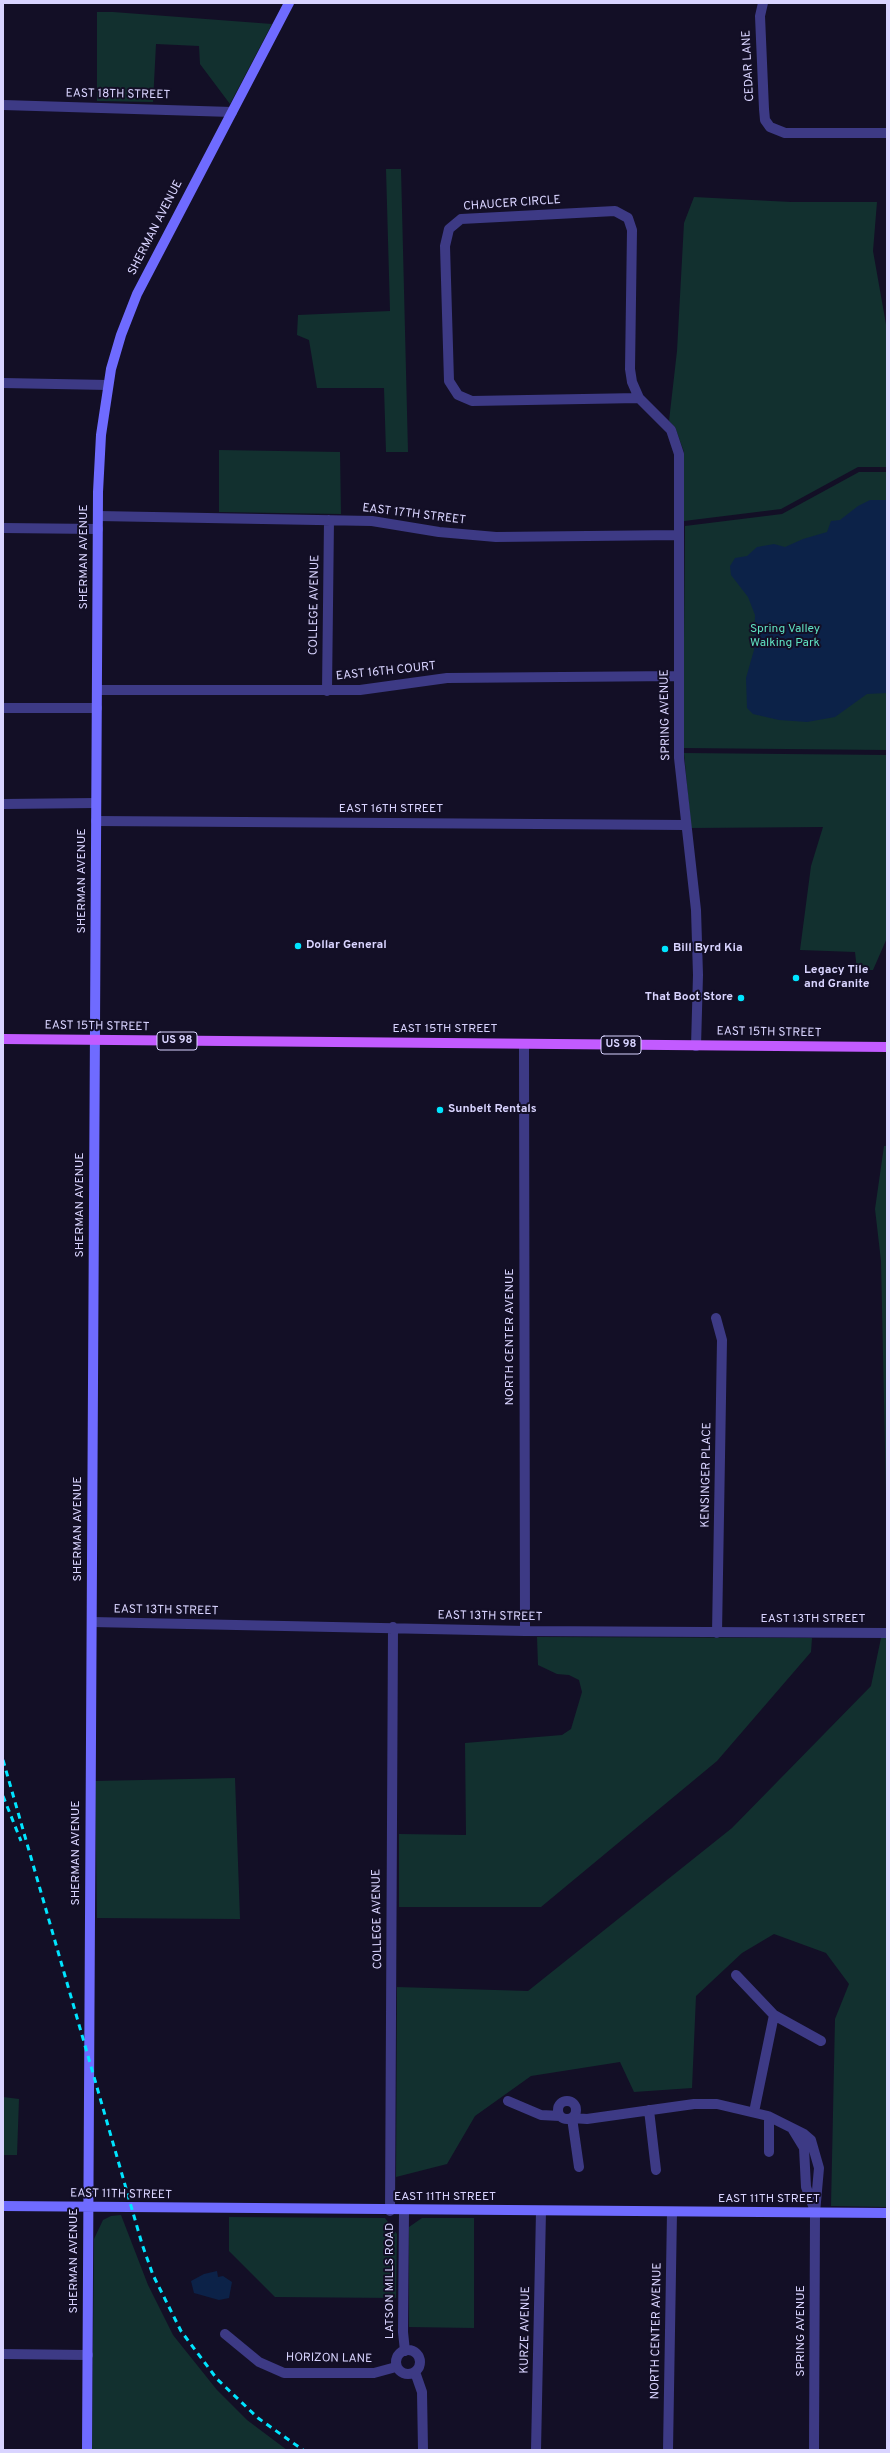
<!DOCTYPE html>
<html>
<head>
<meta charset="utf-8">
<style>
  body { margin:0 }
  #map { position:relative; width:890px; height:2453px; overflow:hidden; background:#130f26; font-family:Overpass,sans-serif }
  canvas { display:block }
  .frame { position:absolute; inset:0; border:4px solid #d9d4ff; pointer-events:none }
</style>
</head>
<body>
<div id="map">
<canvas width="890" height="2453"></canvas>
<div class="frame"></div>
</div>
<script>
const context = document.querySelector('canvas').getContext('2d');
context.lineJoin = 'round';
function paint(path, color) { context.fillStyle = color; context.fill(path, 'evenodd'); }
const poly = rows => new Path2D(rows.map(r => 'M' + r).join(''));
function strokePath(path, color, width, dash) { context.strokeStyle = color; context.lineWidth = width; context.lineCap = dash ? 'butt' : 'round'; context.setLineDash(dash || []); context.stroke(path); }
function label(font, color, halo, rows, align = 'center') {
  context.font = font + ' Overpass,sans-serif'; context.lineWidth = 4; context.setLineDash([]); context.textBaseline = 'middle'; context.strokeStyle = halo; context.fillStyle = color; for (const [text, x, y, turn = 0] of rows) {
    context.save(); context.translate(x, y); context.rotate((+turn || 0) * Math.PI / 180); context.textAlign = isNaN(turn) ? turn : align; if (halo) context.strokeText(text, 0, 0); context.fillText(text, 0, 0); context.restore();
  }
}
paint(poly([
  [97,12,113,12,272,24,230,104,200,64,199,46,156,44,153,102,97,101],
  [386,169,401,169,408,452,386,452,384,388,317,388,309,340,297,335,298,315,390,311],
  [694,197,791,202,877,202,873,251,887,330,887,467,858,467,781,509,684,521,684,452,675,427,669,421,677,351,684,223],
  [219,450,340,452,341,514,219,512],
  [859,472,887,472,887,750,683,748,685,526,782,514],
  [684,753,887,755,887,938,873,970,857,970,855,952,800,950,811,866,823,827,691,828],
  [884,1146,887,1146,887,1541,881,1261,875,1209],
  [537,1637,812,1638,811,1652,717,1761,541,1907,399,1907,399,1834,466,1835,465,1743,562,1735,571,1729,582,1692,579,1680,569,1675,557,1674,538,1665],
  [881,1638,887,1638,887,2207,831,2206,835,2019,849,1984,826,1953,774,1934,742,1953,696,1996,692,2088,634,2092,620,2062,531,2076,475,2116,447,2164,396,2177,397,1987,528,1991,732,1828,871,1686],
  [235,1778,240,1919,97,1918,95,1781],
  [3,2097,19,2099,17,2155,3,2155],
  [121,2215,148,2285,173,2335,217,2390,247,2420,287,2450,92,2450,94,2239,103,2220,111,2216],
  [229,2217,385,2218,397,2234,396,2298,275,2297,229,2251],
  [422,2218,474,2218,474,2328,409,2327,409,2227]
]), '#12302f');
paint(poly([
  [870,500,887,500,887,693,867,694,835,717,807,722,779,720,753,714,747,708,746,678,754,650,755,615,748,597,731,575,730,566,735,558,747,556,757,547,774,544,785,547,803,539,827,532,831,521,840,520,858,506],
  [217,2271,218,2277,223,2276,232,2282,229,2298,219,2300,194,2293,191,2281,204,2274]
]), '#0c2248');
strokePath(poly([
  [763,3,760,16,764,109,765,120,770,127,785,133,887,133],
  [3,105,232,112],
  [3,383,108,385],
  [639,398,472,401,458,395,449,381,445,246,449,229,461,219,615,211,628,218,632,230,630,369,632,382,639,398,671,430,679,454,679,758,696,910,698,975,696,1046],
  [98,516,372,521,439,532,496,537,679,535],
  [3,528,98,529],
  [97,690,360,690,447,678,678,676],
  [327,691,329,520],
  [3,708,97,708],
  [3,804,96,803],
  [96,821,685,825],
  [524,1044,525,1631],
  [716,1318,722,1340,717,1633],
  [92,1622,525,1631,887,1633],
  [736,1975,774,2015],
  '558 2110a9 9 0 1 1 18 0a9 9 0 1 1-18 0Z',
  [508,2101,541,2115,560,2116],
  [649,2110,656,2170],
  [754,2112,774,2015,821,2041],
  [769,2117,769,2152],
  [793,2130,804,2148,806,2187,815,2211],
  [579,2167,572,2118,587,2119,694,2104,717,2104,768,2116,804,2134,811,2140,819,2168,815,2213,814,2450],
  [390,2211,393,1627],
  [404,2211,403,2332,405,2351],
  [225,2334,259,2362,284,2373,374,2373,396,2367],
  '396 2362a12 12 0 1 1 24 0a12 12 0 1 1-24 0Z',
  [3,2354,88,2355],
  [415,2372,422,2392,423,2450],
  [536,2450,541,2211],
  [668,2450,672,2212]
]), '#3d3a85', 10);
strokePath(poly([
  [3,2206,887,2213],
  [87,2450,98,492,101,435,111,369,121,335,137,294,289,3]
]), '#6f6bff', 10);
strokePath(poly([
  [3,1039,887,1047]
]), '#c25bff', 10);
strokePath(poly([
  [3,1760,142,2244,153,2275,181,2331,217,2379,258,2418,303,2450],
  [3,1796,21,1841]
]), '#00e5ff', 3, [6, 5]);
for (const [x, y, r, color] of [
  [298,946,4,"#00e5ff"],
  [665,949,4,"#00e5ff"],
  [796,978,4,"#00e5ff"],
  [741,998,4,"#00e5ff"],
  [440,1110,4,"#00e5ff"]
]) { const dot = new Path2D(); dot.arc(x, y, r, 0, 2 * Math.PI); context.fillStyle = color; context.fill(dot); strokePath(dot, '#130f26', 1.5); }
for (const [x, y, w] of [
  [177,1041,40],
  [621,1045,40]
]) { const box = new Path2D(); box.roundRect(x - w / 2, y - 9, w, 18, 3); context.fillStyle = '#130f26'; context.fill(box); strokePath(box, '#d9d4ff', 1); }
label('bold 11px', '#d9d4ff', null, [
  ["US 98",177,1041],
  ["US 98",621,1045]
]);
label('12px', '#d9d4ff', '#130f26', [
  ["CEDAR LANE",749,66,-93],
  ["EAST 18TH STREET",118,95,1],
  ["CHAUCER CIRCLE",512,204,-4],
  ["SHERMAN AVENUE",156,228,-63],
  ["EAST 17TH STREET",414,515,7],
  ["SHERMAN AVENUE",85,557,-90],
  ["COLLEGE AVENUE",315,605,-89],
  ["EAST 16TH COURT",386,672,-6],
  ["SPRING AVENUE",666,715,-91],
  ["EAST 16TH STREET",391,810],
  ["SHERMAN AVENUE",83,881,-90],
  ["EAST 15TH STREET",97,1027,1],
  ["EAST 15TH STREET",445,1030],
  ["EAST 15TH STREET",769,1033,1],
  ["SHERMAN AVENUE",81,1205,-90],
  ["NORTH CENTER AVENUE",511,1337,-90],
  ["KENSINGER PLACE",707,1475,-89],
  ["SHERMAN AVENUE",79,1529,-90],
  ["EAST 13TH STREET",166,1611,1],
  ["EAST 13TH STREET",490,1617,1],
  ["EAST 13TH STREET",813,1620],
  ["SHERMAN AVENUE",77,1853,-90],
  ["COLLEGE AVENUE",378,1919,-91],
  ["EAST 11TH STREET",121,2195,1],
  ["EAST 11TH STREET",445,2198],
  ["EAST 11TH STREET",769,2200],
  ["SHERMAN AVENUE",75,2261,-90],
  ["LATSON MILLS ROAD",391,2281,-90],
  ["KURZE AVENUE",526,2330,-89],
  ["NORTH CENTER AVENUE",657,2331,-89],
  ["SPRING AVENUE",802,2331,-90],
  ["HORIZON LANE",329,2359,1]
]);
label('12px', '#5fe0c0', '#130f26', [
  ["Spring Valley",785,630],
  ["Walking Park",785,644]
]);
label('bold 12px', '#d9d4ff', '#130f26', [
  ["Dollar General",306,946],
  ["Bill Byrd Kia",673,949],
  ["Legacy Tile",804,971],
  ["and Granite",804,985],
  ["That Boot Store",733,998,"right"],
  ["Sunbelt Rentals",448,1110]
], 'left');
</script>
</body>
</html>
